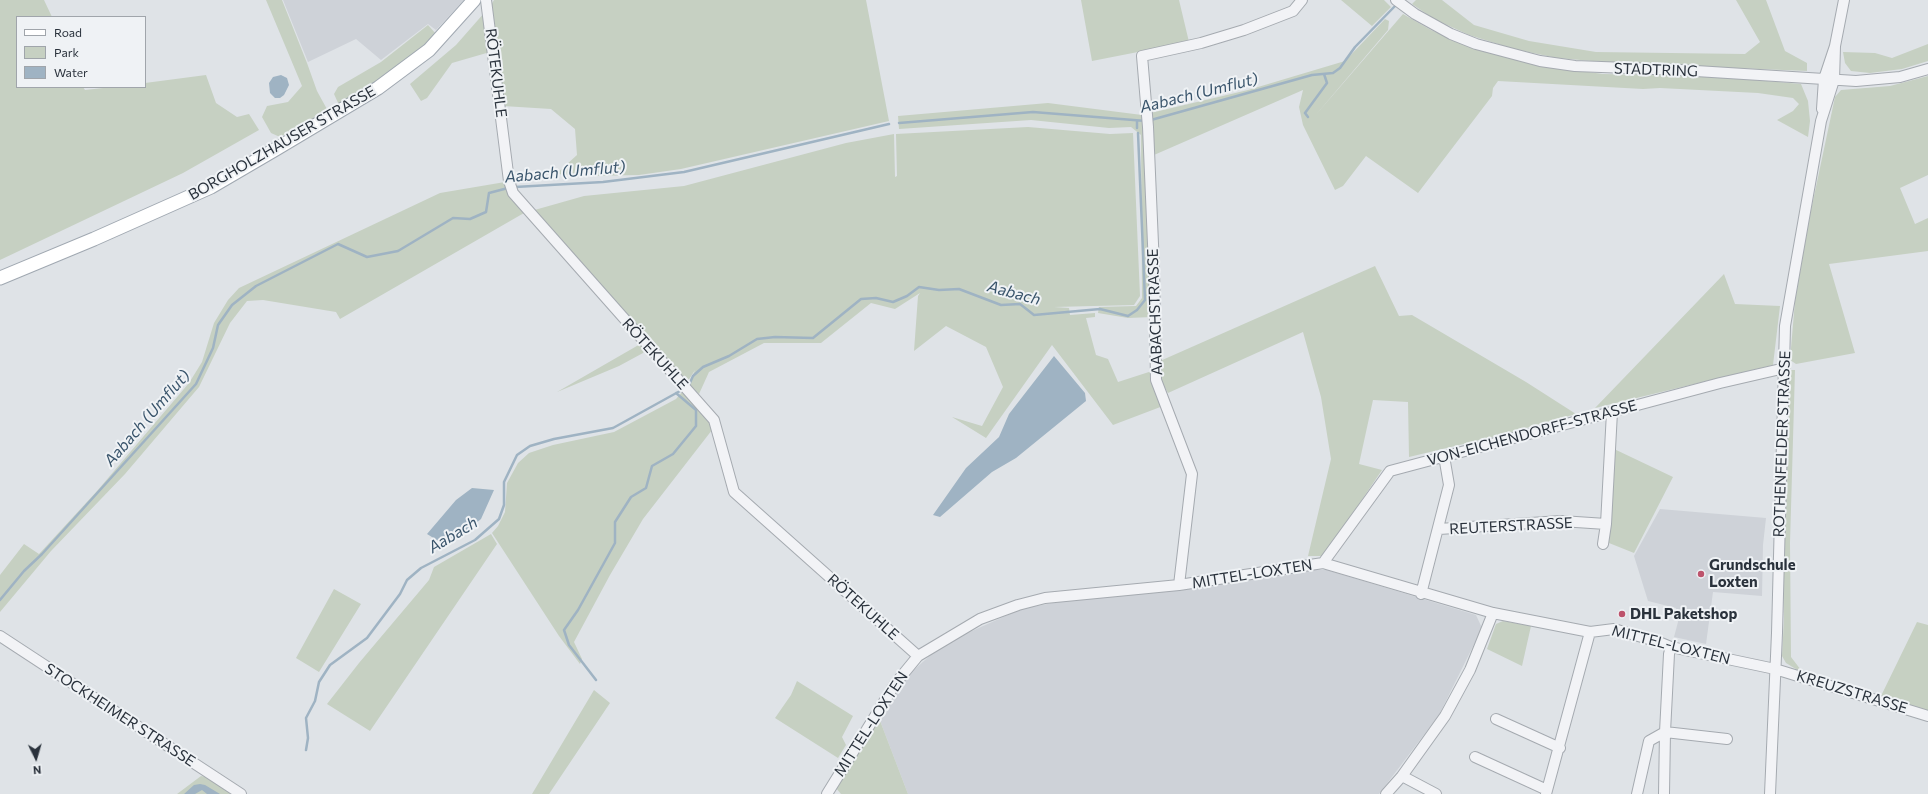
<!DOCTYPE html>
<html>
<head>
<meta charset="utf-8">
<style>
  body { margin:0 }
  #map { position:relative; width:1928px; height:794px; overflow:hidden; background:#dfe3e7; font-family:Commissioner,sans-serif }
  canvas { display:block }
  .legend { position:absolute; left:16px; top:16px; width:130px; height:72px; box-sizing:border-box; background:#eff2f5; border:1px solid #a0a5ab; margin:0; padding:5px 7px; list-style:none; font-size:12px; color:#2a323c }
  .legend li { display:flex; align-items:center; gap:8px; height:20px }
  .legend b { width:20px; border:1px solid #a0a5ab }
  .north { position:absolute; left:16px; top:738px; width:40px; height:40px; -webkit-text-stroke:3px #eff2f5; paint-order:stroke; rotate:175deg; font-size:11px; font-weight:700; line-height:16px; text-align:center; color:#2a323c }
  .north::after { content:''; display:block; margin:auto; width:14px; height:18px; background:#2a323c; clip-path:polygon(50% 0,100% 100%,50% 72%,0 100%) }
</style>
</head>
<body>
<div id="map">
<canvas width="1928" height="794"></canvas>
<ul class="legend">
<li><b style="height:5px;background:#fff"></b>Road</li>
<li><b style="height:11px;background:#c6d0c2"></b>Park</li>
<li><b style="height:11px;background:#9fb3c3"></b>Water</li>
</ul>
<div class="north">N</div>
</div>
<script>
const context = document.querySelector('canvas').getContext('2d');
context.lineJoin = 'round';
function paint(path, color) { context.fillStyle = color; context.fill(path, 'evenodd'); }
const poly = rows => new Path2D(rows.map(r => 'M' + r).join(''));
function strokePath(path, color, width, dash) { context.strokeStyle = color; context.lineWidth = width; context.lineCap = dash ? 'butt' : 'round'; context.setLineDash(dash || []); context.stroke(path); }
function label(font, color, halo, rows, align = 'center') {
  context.font = font + ' Commissioner,sans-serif'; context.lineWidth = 4; context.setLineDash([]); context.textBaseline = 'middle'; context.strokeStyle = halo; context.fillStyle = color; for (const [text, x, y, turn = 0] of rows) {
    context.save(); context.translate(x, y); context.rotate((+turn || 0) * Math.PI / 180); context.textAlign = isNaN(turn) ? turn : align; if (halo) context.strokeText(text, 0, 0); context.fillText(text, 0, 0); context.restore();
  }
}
paint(poly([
  [283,0,464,0,436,30,428,24,381,60,356,39,308,62],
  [1660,509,1766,518,1763,545,1762,596,1713,592,1706,644,1674,637,1678,622,1676,608,1648,601,1634,556],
  [1303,570,1327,570,1476,615,1482,628,1439,715,1379,794,908,794,879,718,907,676,943,644,1021,609,1063,601,1185,590]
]), '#ced2d8');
paint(poly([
  [0,0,44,0,52,17,17,17,17,87,83,87,85,90,112,87,145,87,145,83,206,75,216,103,237,117,249,114,259,130,183,173,0,260],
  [266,0,282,0,307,63,317,91,328,111,280,137,271,133,262,117,267,106,288,102,302,86],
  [494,0,866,0,889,121,681,169,639,175,590,176,556,174,577,155,575,129,551,109,503,106,491,5],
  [1081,0,1179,0,1189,42,1092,61],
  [1341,0,1384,0,1391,7,1372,26],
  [1416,0,1442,0,1474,25,1529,41,1596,52,1745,54,1760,42,1736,0,1766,0,1785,51,1807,63,1807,71,1616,63,1557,58,1514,49,1469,35,1434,19,1412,4],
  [485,12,490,52,452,63,427,98,421,101,410,84,456,45],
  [1403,14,1431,30,1474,49,1536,65,1603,74,1710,76,1801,84,1808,101,1810,121,1808,137,1777,120,1793,111,1799,104,1793,98,1758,93,1660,88,1643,89,1498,81,1493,88,1492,96,1418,193,1366,156,1343,186,1335,190,1303,125,1299,107,1303,90,1154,155,1152,317,1128,318,1098,313,1099,307,1136,306,1142,298,1141,135,1131,127,1109,128,1031,120,899,129,898,116,1048,103,1142,115,1248,90,1345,61,1385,19,1389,21,1388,30,1314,117],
  [428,25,436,34,410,58,346,104,339,105,334,94,338,87,381,62],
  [1928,44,1928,61,1902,69,1870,73,1851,71,1845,63,1843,52,1875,53,1892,58],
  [1928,76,1928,175,1900,188,1915,224,1928,218,1928,251,1829,264,1855,353,1796,364,1790,360,1795,301,1810,215,1835,97,1841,90,1890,86],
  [1028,127,1110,134,1133,133,1140,296,1134,305,1054,307,1069,308,1070,315,1095,313,1095,317,1086,318,1096,355,1108,359,1118,382,1152,371,1163,406,1113,425,1052,345,986,438,952,417,982,426,1003,387,986,347,946,326,914,351,918,296,920,293,895,309,871,303,821,343,764,343,709,372,699,394,689,385,695,370,686,384,531,211,584,196,684,186,846,143,894,134,895,177,897,176,896,134],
  [505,182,524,213,340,319,336,312,263,300,247,301,230,323,199,387,125,474,51,551,0,612,0,575,24,544,39,554,97,491,189,383,202,362,214,323,228,300,239,288,440,193],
  [1375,266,1399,316,1412,315,1526,382,1576,414,1505,434,1409,457,1408,402,1373,400,1359,464,1382,470,1324,556,1308,556,1331,459,1321,397,1303,332,1168,393,1161,381,1160,361],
  [1724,274,1735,304,1780,306,1773,365,1595,408],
  [642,343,645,350,643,353,619,366,557,392],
  [1790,370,1795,370,1790,543,1791,657,1804,674,1786,663,1782,656,1784,619,1783,574],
  [683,391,709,420,712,430,643,519,610,575,574,642,582,659,580,664,559,636,492,533,498,526,505,512,507,483,518,463,529,453,553,445,614,432,676,399],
  [1612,448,1673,477,1634,553,1609,543],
  [491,534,497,544,370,731,327,704,359,663,429,580,434,567],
  [334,589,361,604,319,672,296,658],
  [1503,621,1531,626,1522,666,1487,649,1496,624],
  [1917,622,1928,625,1928,711,1881,696],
  [797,681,853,716,842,737,846,745,838,758,775,718,791,695],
  [594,690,610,703,549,794,532,794],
  [879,718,908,794,841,794,836,788],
  [201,776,206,777,232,794,177,794]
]), '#c6d0c2');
paint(poly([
  [281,75,287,78,289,85,284,95,280,98,275,98,270,93,269,83,273,77],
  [1054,356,1085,393,1086,401,1016,458,992,472,940,517,933,515,966,468,999,437,1009,414],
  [472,488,494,490,481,519,464,533,445,545,427,534,456,500],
  [200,784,205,785,220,794,207,794,202,790,195,794,184,794,194,785]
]), '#9fb3c3');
strokePath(poly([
  [1308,117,1305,113,1327,83,1324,74],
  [1151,120,1312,75,1333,73,1340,68,1355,47,1397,4],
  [1137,121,1137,128],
  [899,123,1033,112,1146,121],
  [515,187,603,182,684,172,889,124],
  [689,385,693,376,703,367,729,356,757,339,775,337,813,338,861,299,876,298,893,302,907,296,919,287,939,290,959,289,1001,305,1020,304,1034,315,1100,309,1128,316,1137,310,1145,300,1138,133],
  [0,600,24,571,42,554,196,384,213,348,218,325,232,305,256,286,338,244,367,257,398,251,453,218,470,219,486,212,489,193,508,188],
  [596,680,569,645,564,630,578,610,615,543,615,522,631,497,646,488,652,466,673,454,696,426,696,410,676,393],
  [306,750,308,738,306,718,315,701,319,682,330,665,367,638,400,594,407,580,421,568,475,540,499,519,504,505,504,482,517,455,530,446,554,439,613,428,680,391]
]), '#9fb3c3', 2.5);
const minor = poly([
  [486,0,509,181,513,193,714,420,734,492,918,656],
  [1396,0,1415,14,1451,34,1476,44,1540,61,1575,66,1680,70,1856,81,1900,77,1928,69],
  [1822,109,1824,79,1835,46,1844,0],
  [1439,529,1561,521,1606,524,1612,412],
  [1603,544,1606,524],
  [1323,563,1390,471,1720,383,1785,368],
  [1179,585,1192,474,1156,380,1154,267,1148,127,1142,56,1201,43,1244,30,1293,11,1302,0],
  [1421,594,1449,485,1444,456],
  [0,636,241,794],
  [1496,719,1560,748],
  [1475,757,1547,790],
  [1402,776,1436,794],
  [827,794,895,684,918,656,980,619,1018,605,1045,598,1179,585,1323,563,1493,613,1590,632,1614,629,1659,642,1671,647,1775,669,1928,716],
  [1386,794,1402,776,1445,716,1470,670,1493,613],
  [1546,794,1590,632],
  [1637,794,1649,741,1665,732,1669,654,1671,647],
  [1664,794,1665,732,1727,739],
  [1770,794,1777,633,1785,326,1821,121,1834,80,1835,46]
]);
const major = poly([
  [0,278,94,239,211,187,276,149,378,88,429,50,474,0]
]);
strokePath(minor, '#a5aab0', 12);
strokePath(major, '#a0a8b1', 15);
strokePath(minor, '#f2f3f6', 10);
strokePath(major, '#fff', 13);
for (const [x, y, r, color] of [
  [1701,574,4,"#bd536c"],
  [1622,614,4,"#bd536c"]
]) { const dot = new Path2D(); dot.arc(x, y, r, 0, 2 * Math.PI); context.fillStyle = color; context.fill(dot); strokePath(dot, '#eff2f5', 1.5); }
label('15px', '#2a323c', '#eff2f5', [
  ["STADTRING",1656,70,2],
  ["RÖTEKUHLE",496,73,83],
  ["BORGHOLZHAUSER STRASSE",282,143,-30],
  ["AABACHSTRASSE",1155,312,-92],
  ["RÖTEKUHLE",655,354,48],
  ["VON-EICHENDORFF-STRASSE",1532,433,-15],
  ["ROTHENFELDER STRASSE",1782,444,-88],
  ["REUTERSTRASSE",1511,526,-3],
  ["MITTEL-LOXTEN",1252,574,-9],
  ["RÖTEKUHLE",863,607,42],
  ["MITTEL-LOXTEN",1671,645,14],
  ["KREUZSTRASSE",1852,692,17],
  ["STOCKHEIMER STRASSE",120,715,33],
  ["MITTEL-LOXTEN",871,724,-57]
]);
label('bold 15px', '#2a323c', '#eff2f5', [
  ["Grundschule",1709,565],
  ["Loxten",1709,582],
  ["DHL Paketshop",1630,614]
], 'left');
label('italic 16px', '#39546b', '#eff2f5', [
  ["Aabach (Umflut)",1199,93,-14],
  ["Aabach (Umflut)",565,172,-5],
  ["Aabach",1014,293,15],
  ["Aabach (Umflut)",147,418,-49],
  ["Aabach",453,535,-31]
]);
</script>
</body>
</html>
